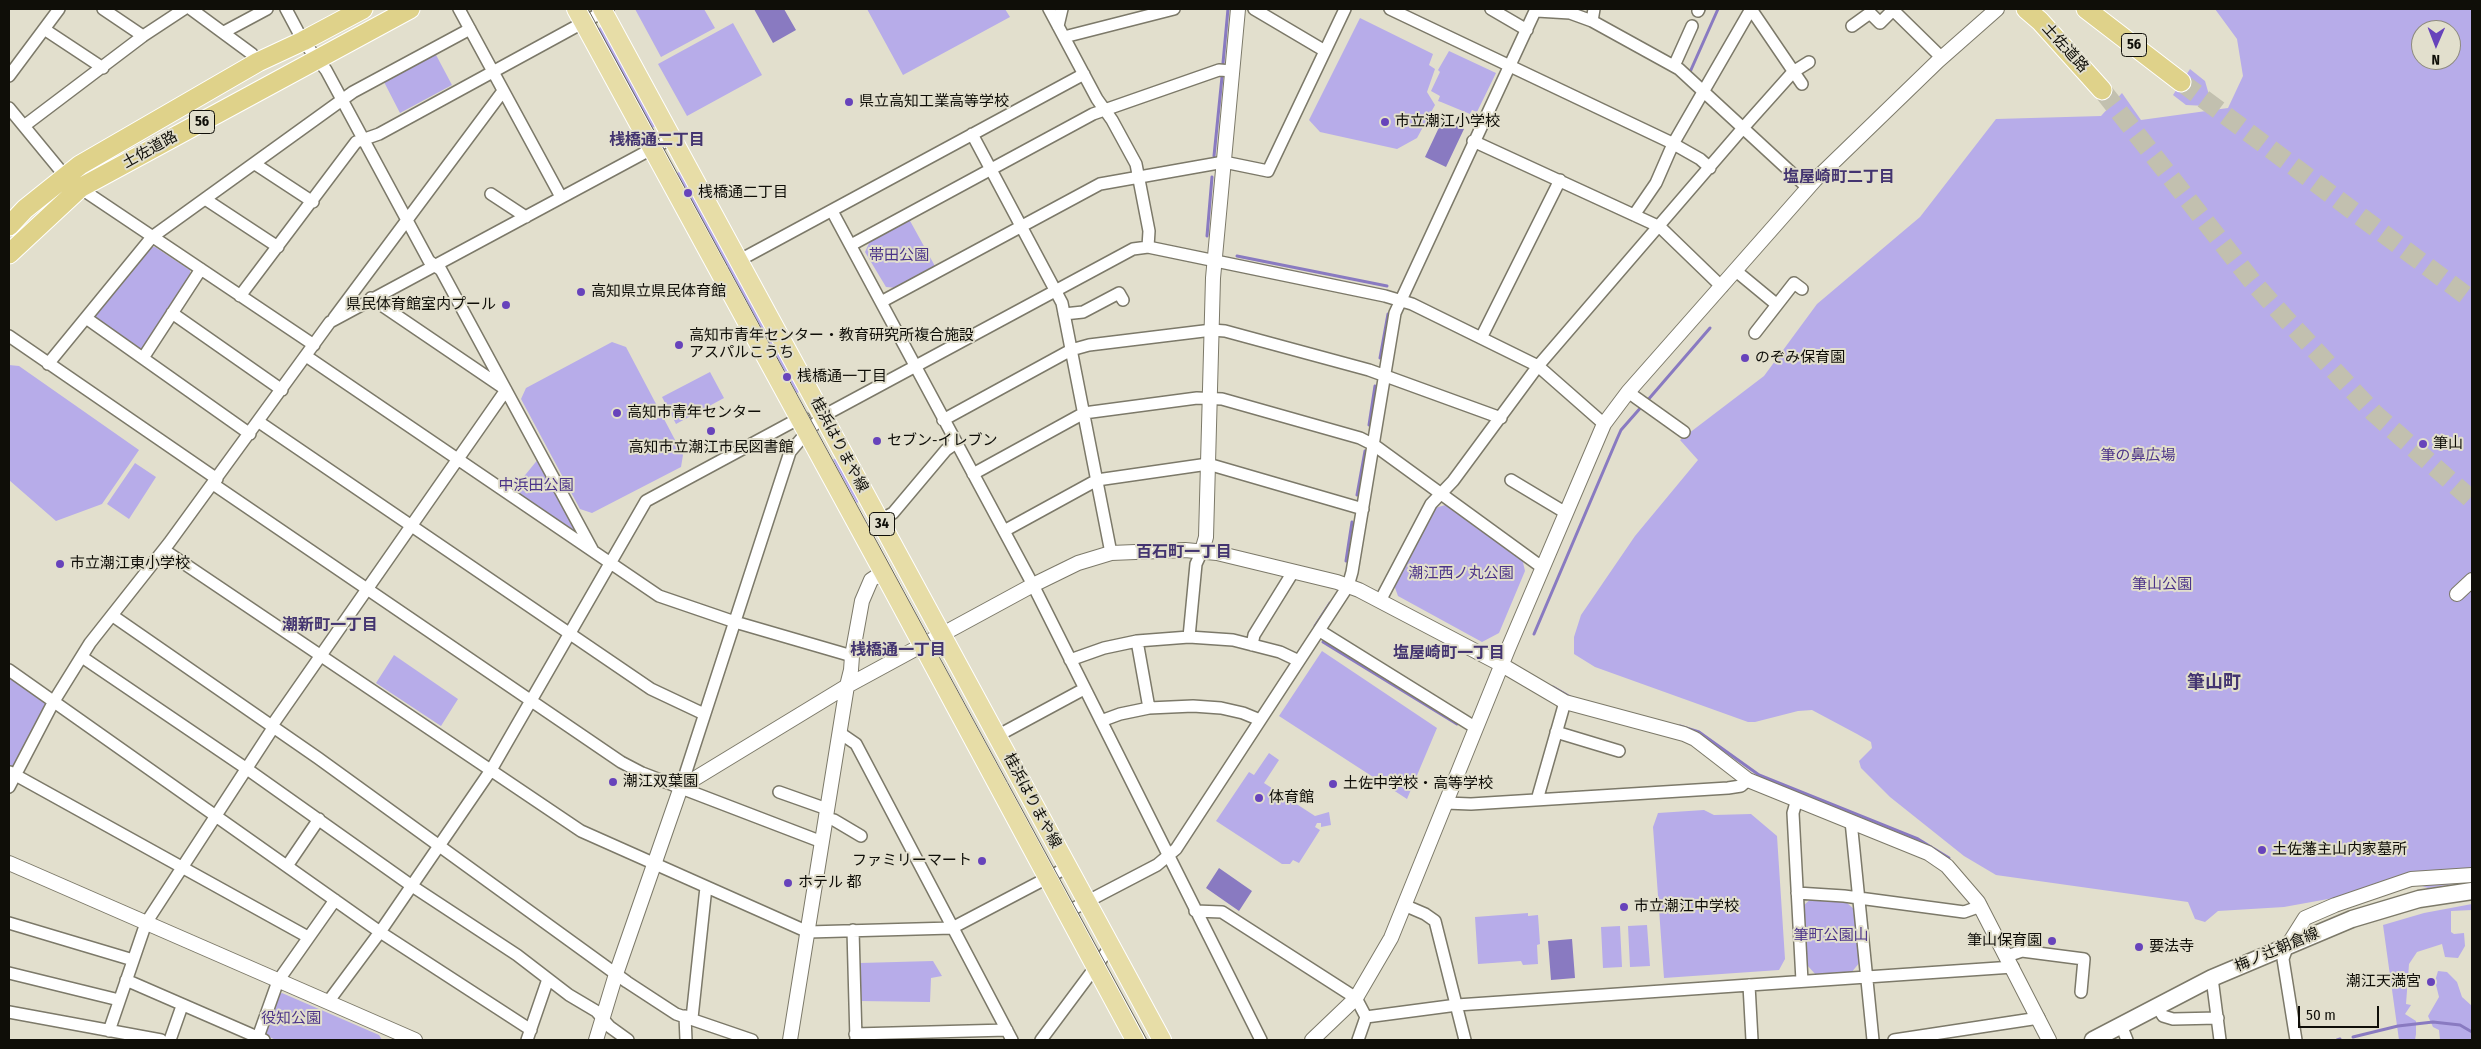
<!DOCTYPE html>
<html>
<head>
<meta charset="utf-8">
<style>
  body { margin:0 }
  #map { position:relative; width:2481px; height:1049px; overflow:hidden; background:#e2dfcd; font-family:"Fira Sans Condensed",sans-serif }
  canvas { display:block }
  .frame { position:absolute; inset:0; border:10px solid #0f0e08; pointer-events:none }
  .north { position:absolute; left:2411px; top:20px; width:50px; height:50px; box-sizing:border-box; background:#e2dfcd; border:1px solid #8e8b7e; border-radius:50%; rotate:181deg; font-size:14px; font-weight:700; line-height:20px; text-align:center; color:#0f0e08 }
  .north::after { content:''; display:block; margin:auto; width:18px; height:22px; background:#6743bb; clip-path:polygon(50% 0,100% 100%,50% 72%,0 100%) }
  .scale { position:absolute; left:2298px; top:1006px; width:81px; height:22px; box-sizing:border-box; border:2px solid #0f0e08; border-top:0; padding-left:6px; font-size:15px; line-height:18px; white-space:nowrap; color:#0f0e08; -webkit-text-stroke:4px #e2dfcd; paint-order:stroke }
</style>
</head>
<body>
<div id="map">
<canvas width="2481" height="1049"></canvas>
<div class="frame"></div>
<div class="north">N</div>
<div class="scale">50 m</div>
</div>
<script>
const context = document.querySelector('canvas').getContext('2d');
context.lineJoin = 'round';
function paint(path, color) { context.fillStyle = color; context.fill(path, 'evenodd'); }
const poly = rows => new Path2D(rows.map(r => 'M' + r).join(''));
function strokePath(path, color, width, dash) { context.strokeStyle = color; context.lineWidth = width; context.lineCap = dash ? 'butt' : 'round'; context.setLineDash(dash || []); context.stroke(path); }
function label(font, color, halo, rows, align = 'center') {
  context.font = font + ' "Fira Sans Condensed","Noto Sans JP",sans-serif'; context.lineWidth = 4; context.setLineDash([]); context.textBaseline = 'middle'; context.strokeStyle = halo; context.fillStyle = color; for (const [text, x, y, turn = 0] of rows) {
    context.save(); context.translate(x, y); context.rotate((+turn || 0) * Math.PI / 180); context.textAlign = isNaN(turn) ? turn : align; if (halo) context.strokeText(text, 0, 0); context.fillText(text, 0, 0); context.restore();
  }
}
paint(poly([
  [635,9,704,9,715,28,661,57],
  [867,9,1005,9,1010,17,903,75],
  [2215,9,2472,9,2472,881,2428,888,2419,885,2375,896,2361,893,2284,907,2218,911,2205,922,2195,919,2188,902,1996,875,1964,856,1890,797,1861,768,1859,761,1872,748,1871,742,1857,734,1812,710,1798,711,1755,722,1748,722,1595,667,1574,654,1574,637,1581,615,1635,536,1698,460,1680,440,1764,376,1817,304,1920,217,1996,119,2101,116,2122,93,2141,120,2228,108,2243,76,2237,39],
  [2421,30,2451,30,2451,60,2421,60],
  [1360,18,1433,54,1429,65,1435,69,1427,92,1435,105,1417,138,1397,149,1320,132,1309,120],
  [733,23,762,75,687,116,658,64],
  [605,25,658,125,650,129,597,29],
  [1449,51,1496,73,1477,112,1472,110,1470,114,1441,102,1438,101,1440,96,1431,91,1440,72,1438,70],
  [435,53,452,85,400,113,383,80],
  [2190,69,2205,81,2211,102,2207,106,2186,105,2173,95],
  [683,170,803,390,795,394,675,174],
  [909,219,936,268,897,288,886,287,865,252,870,241],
  [149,247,155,247,190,270,190,275,143,348,138,348,95,318,94,313],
  [612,342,626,347,683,455,681,467,592,513,580,509,521,399,526,388],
  [9,365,19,366,139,450,102,504,56,521,9,480],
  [710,372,724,398,676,424,662,397],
  [838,457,862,500,855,504,831,461],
  [539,458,578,533,513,490],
  [135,463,156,477,129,519,107,504],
  [1449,504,1522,558,1525,571,1499,633,1482,642,1398,596,1394,585,1435,508],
  [1322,651,1437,728,1407,799,1279,716],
  [394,655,458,699,441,726,376,683],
  [9,674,48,702,13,769,9,767],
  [1269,753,1279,760,1264,783,1315,816,1329,812,1331,825,1321,827,1321,823,1317,823,1315,827,1320,830,1299,863,1293,860,1290,864,1282,864,1216,821,1249,772,1254,775],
  [1704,810,1714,815,1751,814,1777,836,1785,959,1779,970,1664,978,1653,827,1658,813],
  [1813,897,1846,902,1855,910,1860,962,1851,973,1816,975,1807,965,1803,906],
  [2472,904,2472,910,2451,911,2451,932,2454,934,2464,933,2465,946,2458,958,2445,957,2442,944,2417,952,2409,964,2406,1004,2411,1005,2405,1014,2416,1021,2416,1034,2415,1040,2399,1040,2383,925,2424,913],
  [1528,913,1528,916,1538,915,1540,944,1537,945,1538,964,1523,965,1521,961,1478,964,1475,917],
  [1647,925,1650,966,1630,967,1628,926],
  [1620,926,1622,967,1603,968,1601,927],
  [933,961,942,976,931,978,930,1002,860,1001,860,963],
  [2438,971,2447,972,2457,982,2462,997,2472,1006,2472,1040,2440,1040,2439,1030,2433,1027,2428,1016,2439,997,2435,981],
  [282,993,379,1035,382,1040,276,1040,267,1036,264,1032,277,995]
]), '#b7ace9');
paint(poly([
  [754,9,784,9,796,30,773,43],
  [1443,119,1464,129,1446,167,1425,157],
  [1219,868,1252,891,1239,911,1206,888],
  [1572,939,1575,978,1551,980,1548,941]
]), '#897ac1');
strokePath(poly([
  [1223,63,1228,9],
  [1690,72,1718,9],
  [1214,156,1222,77],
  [1207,236,1212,177],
  [1237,256,1387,286],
  [1380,358,1388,314],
  [1647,401,1710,328],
  [1369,425,1375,386],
  [1357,495,1365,451],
  [1346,561,1352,522],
  [1315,626,1330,603],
  [1534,634,1617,439,1621,430,1643,405],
  [1323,642,1457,724],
  [1553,687,1572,698],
  [1680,726,1699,732,1759,775,1918,839,1949,858],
  [2353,1037,2398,1026,2433,1022,2460,1025,2472,1032],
  [2337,1040,2340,1039]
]), '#897ac1', 3);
strokePath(poly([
  [2181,82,2472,300],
  [2102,90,2252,281,2286,319,2374,413,2472,500]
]), '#c2c0af', 19, [19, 9]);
const minor = poly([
  [103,9,143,36],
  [191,9,252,54,258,62],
  [286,9,303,41,326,70,429,261,441,270,592,549],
  [459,9,561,197],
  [1049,9,1097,99,1112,120,1136,164,1149,231,1148,247],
  [1254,9,1325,51],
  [1390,9,1670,142,1700,159,1710,168],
  [1491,9,1527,30],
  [1751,9,1802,84],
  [1537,11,1570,13,1592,21,1679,69,1808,188],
  [1698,11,1699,9],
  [1592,21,1594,9],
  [1058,26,1062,9],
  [1852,26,1870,13,1880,23,1893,10,1942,58],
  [44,29,103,68],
  [224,32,267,9],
  [1064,37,1174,9],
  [1674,66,1692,26],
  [9,76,59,9],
  [9,108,65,176,80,188,314,345],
  [24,126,143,36,184,9],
  [972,134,1062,303,1111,553],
  [1473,141,1660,227,1722,287],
  [255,164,313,202],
  [491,194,526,217],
  [205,199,278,247],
  [832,211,1033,585,1261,1040],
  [1634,215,1656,183,1673,144,1751,9],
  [851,245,1093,114,1219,70,1233,71],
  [738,261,1084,74],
  [1736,271,1776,304],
  [240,296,356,142,379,134,608,9],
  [371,298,505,389],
  [881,302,1100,184,1224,162,1268,171,1345,9],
  [172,313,282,390],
  [1064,314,1083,312,1119,293,1123,300],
  [86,318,250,434],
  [334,318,503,91],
  [1755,333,1794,283,1802,289],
  [9,336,217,479],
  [1481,338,1560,180],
  [306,356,659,596,735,622,852,656],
  [143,358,201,269],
  [48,364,152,237,353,92,470,29],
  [1628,392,1684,432],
  [943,420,1071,350,1089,345,1212,330,1225,331,1369,370,1501,418],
  [259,422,651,689,704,714],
  [973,474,1084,413,1197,398,1222,399,1360,438,1374,445,1543,568],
  [1511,480,1566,513],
  [213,484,621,762,642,773,822,842],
  [880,520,893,513,946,450,956,443],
  [1004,531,1097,480,1208,464,1363,509],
  [164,550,581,831,808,932,952,928,1068,867],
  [1380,601,1431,504,1453,481,1538,366,1743,128,1793,72,1809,62],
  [113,616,318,758,627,982,676,1014,752,1040],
  [1320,631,1476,728],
  [1189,637,1196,564,1202,551],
  [1137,641,1149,708],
  [1252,645,1254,635,1293,572],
  [82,657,247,769,412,886,517,955,569,995,596,1011,610,1027,628,1040],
  [1070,660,1104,648,1137,641,1189,637,1233,640,1280,652,1299,661],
  [9,670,380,932,531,1030],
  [1101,721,1120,714,1149,708,1193,706,1221,708,1243,713,1260,720],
  [1556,732,1619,751],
  [840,733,856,744,1012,1040],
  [997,736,1084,689],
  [10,772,308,937],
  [9,787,54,701,90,643,169,543,330,322,672,138],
  [681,787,790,452,807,432,823,416,1133,249,1148,247,1385,296,1412,304,1538,366,1604,424],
  [779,792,827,809],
  [1797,799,1793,813,1802,981],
  [1537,800,1565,702],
  [1446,803,1471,804,1728,788,1741,786,1748,780],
  [826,818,834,820,861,836],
  [1851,821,1873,1040],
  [287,866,319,819],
  [1797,893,1844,896,1964,912,1981,906],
  [1404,905,1425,914,1435,921,1465,1040],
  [1195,911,1222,912,1356,998,1366,1017,1358,1040],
  [1067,912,1157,865,1176,849,1348,586,1352,572,1395,313,1536,9],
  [9,923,133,960],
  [853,930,856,1040],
  [2288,945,2283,959,2296,1040],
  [2007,956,2022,951,2084,959,2081,992],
  [9,973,119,1000],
  [2212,978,2220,1040],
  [126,980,264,1040],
  [1749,985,1752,1040],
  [328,1002,380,932,491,770,646,501,798,419,804,418],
  [2157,1006,2163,1016,2173,1019,2218,1018],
  [9,1012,161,1040],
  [685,1016,686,1040],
  [1366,1017,1457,1005,2013,967],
  [692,1018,706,887],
  [2121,1025,2127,1040],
  [109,1031,146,923,271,731,273,724,506,390],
  [855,1034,1007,1030],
  [170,1040,182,1006],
  [257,1040,278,981,335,900],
  [527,1040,548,979],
  [1041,1040,1111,946],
  [1894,1040,2039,1018]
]);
const tertiary = poly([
  [1202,551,1206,537,1213,278,1238,9],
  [2457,594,2472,580],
  [9,863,415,1040],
  [2288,945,2305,918,2335,905,2411,879,2472,875],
  [596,1040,616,974,681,787,847,686,1033,585,1078,563,1111,553,1185,550,1217,553,1337,582,1359,590,1502,665,1565,702,1684,734,1695,739,1748,780,1928,853,1947,866,1978,902,2049,1040],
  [790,1040,847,686,851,670,852,656,862,601,871,580,883,572],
  [1312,1040,1356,998,1391,938,1508,649,1604,424,1628,392,1815,180,1938,61,1997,9]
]);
const secondary = poly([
  [2093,1040,2212,978,2352,919,2419,899,2472,891]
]);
const primary = poly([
  [576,9,883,572,1135,1040],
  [602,9,1162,1040]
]);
const trunk = poly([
  [2026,9,2040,21,2102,90],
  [2086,9,2181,82],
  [9,226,25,209,80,165,258,62,303,41,363,9],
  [9,254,80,188,410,9]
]);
strokePath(minor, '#7c7969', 14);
strokePath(tertiary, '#7c7969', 16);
strokePath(secondary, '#7c7969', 19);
strokePath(primary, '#fff', 20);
strokePath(trunk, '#fff', 21);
strokePath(minor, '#fff', 11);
strokePath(tertiary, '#fff', 14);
strokePath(secondary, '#fff', 16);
strokePath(primary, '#e7dda7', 18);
strokePath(trunk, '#dfd28a', 19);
strokePath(poly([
  [588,9,1147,1040]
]), '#67655a', 1);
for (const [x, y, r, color] of [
  [849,102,5,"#6743bb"],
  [1385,122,5,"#6743bb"],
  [688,193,5,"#6743bb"],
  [581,292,5,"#6743bb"],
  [506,305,5,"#6743bb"],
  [679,345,5,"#6743bb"],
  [1745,358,5,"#6743bb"],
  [787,377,5,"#6743bb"],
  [617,413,5,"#6743bb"],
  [711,431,5,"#6743bb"],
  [877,441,5,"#6743bb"],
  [2423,444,5,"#6743bb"],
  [60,564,5,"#6743bb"],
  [613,782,5,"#6743bb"],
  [1333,784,5,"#6743bb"],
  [1259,798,5,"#6743bb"],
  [2262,850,5,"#6743bb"],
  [982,861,5,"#6743bb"],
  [788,883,5,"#6743bb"],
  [1624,907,5,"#6743bb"],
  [2052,941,5,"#6743bb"],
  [2139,947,5,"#6743bb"],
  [2431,982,5,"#6743bb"]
]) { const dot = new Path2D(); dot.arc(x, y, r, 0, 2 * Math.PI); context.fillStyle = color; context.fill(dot); strokePath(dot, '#e2dfcd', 2); }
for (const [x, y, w] of [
  [2134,45,25],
  [202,122,25],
  [882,524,25]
]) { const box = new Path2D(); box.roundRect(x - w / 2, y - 11.5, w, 23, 4); context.fillStyle = '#e2dfcd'; context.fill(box); strokePath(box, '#0f0e08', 1); }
label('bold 14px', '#0f0e08', null, [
  ["56",2134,45],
  ["56",202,122],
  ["34",882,524]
]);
label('15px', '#0f0e08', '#e2dfcd', [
  ["土佐道路",2065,48,48],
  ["土佐道路",150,150,-29],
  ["桂浜はりまや線",839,445,62],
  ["桂浜はりまや線",1032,801,62],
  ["梅ノ辻朝倉線",2277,950,-23]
]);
label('15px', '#0f0e08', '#e2dfcd', [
  ["県立高知工業高等学校",859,102],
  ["市立潮江小学校",1395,122],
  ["桟橋通二丁目",698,193],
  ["高知県立県民体育館",591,292],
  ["県民体育館室内プール",496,305,"right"],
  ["高知市青年センター・教育研究所複合施設",689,336],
  ["アスパルこうち",689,353],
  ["のぞみ保育園",1755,358],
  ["桟橋通一丁目",797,377],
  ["高知市青年センター",627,413],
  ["セブン-イレブン",887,441],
  ["筆山",2433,444],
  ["高知市立潮江市民図書館",711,448,"center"],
  ["市立潮江東小学校",70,564],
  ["潮江双葉園",623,782],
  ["土佐中学校・高等学校",1343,784],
  ["体育館",1269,798],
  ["土佐藩主山内家墓所",2272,850],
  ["ファミリーマート",972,861,"right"],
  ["ホテル 都",798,883],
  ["市立潮江中学校",1634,907],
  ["筆山保育園",2042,941,"right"],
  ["要法寺",2149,947],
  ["潮江天満宮",2421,982,"right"]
], 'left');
label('15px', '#4c3489', '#e2dfcd', [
  ["帯田公園",899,256],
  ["筆の鼻広場",2138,456],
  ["中浜田公園",536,486],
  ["潮江西ノ丸公園",1461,574],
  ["筆山公園",2162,585],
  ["筆町公園山",1831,936],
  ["役知公園",291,1019]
]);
label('bold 16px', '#433470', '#e2dfcd', [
  ["桟橋通二丁目",657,141],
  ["塩屋崎町二丁目",1839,178],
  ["百石町一丁目",1184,553],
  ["潮新町一丁目",330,626],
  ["桟橋通一丁目",898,651],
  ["塩屋崎町一丁目",1449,654]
]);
label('bold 18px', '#433470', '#e2dfcd', [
  ["筆山町",2214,683]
]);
</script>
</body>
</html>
